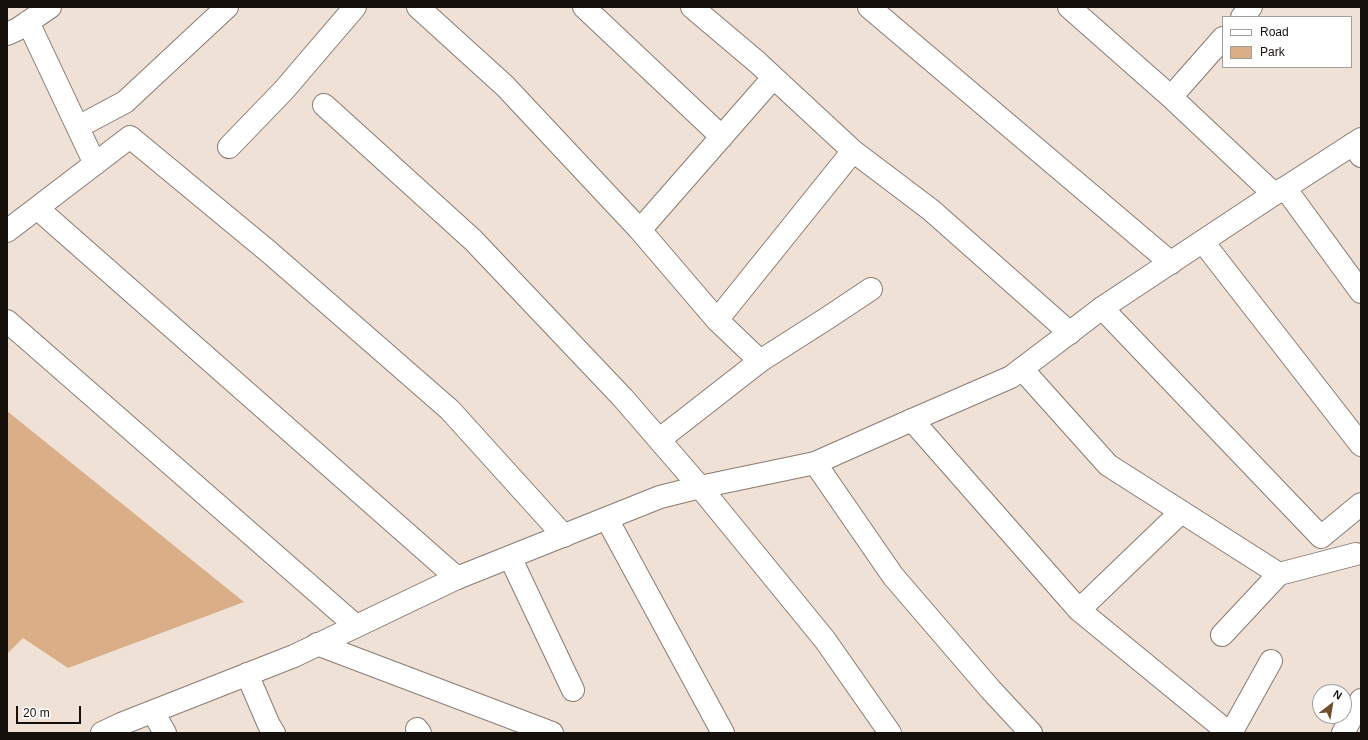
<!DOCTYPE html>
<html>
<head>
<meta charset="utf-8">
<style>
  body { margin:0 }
  #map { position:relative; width:1368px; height:740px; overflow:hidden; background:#efe1d5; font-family:Arial,sans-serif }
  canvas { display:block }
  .frame { position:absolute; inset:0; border:8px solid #15100c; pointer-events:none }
  .legend { position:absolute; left:1222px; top:16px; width:130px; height:52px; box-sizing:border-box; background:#fff; border:1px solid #a19f9e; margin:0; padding:5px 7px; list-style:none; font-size:12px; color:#15100c }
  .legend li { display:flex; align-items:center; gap:8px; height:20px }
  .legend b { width:20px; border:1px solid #a19f9e }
  .north { position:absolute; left:1312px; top:684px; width:40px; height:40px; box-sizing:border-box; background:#fff; border:1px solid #a19f9e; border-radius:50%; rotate:31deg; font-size:11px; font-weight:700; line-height:16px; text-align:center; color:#15100c }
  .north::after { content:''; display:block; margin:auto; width:14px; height:18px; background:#724f28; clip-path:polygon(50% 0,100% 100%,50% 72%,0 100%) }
  .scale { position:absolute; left:16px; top:706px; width:65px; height:18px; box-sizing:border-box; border:2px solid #15100c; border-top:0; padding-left:5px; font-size:12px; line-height:14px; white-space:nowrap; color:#15100c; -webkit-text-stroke:3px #fff; paint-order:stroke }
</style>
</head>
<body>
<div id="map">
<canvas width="1368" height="740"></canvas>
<div class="frame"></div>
<ul class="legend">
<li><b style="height:5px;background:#fff"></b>Road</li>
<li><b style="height:11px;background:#daaf87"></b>Park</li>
</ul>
<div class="north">N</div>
<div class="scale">20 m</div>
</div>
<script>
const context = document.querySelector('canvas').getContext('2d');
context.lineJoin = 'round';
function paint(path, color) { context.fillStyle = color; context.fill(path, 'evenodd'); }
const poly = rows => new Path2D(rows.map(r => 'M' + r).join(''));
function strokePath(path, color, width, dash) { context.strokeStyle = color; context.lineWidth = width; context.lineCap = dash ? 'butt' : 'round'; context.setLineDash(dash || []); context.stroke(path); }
paint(poly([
  [7,411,244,602,68,668,23,638,7,654]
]), '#daaf87');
const minor = poly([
  [418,7,505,86,640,230,717,320,760,361],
  [584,7,722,137],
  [692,7,757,62,853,151,931,210,1070,333],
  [869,7,1171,263],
  [1069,7,1171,97,1274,194],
  [1242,17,1251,7],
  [28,22,95,164],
  [7,34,18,29,50,7],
  [1171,97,1223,38],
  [324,105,473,240,623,398,700,487,825,640,890,733],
  [78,127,125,102,227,7],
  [1353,144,1361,156],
  [229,147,284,90,355,7],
  [1285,188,1361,292],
  [37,208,457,578],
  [640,230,773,78],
  [7,231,130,137,269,252,450,410,564,536],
  [1203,242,1361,445],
  [1102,308,1321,537,1361,504],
  [717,320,853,151],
  [7,321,356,626],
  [1022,369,1108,465,1279,574,1356,554],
  [912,420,1079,610,1229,733],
  [660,439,760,361,829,317,871,289],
  [815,463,893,576,991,690,1031,733],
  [607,519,723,733],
  [510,557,573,690],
  [1079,610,1181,512],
  [1222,635,1279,574],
  [317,644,552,733],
  [247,674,269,725,274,733],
  [153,712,165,733],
  [417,729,420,733],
  [1231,733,1271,661],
  [1343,733,1361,700]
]);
const tertiary = poly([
  [102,733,121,724,294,656,457,578,660,497,700,487,815,463,912,420,1011,377,1102,308,1274,194,1285,188,1361,139]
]);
strokePath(minor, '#887b70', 24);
strokePath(tertiary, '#887b70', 24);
strokePath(minor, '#fff', 22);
strokePath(tertiary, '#fff', 22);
</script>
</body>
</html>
